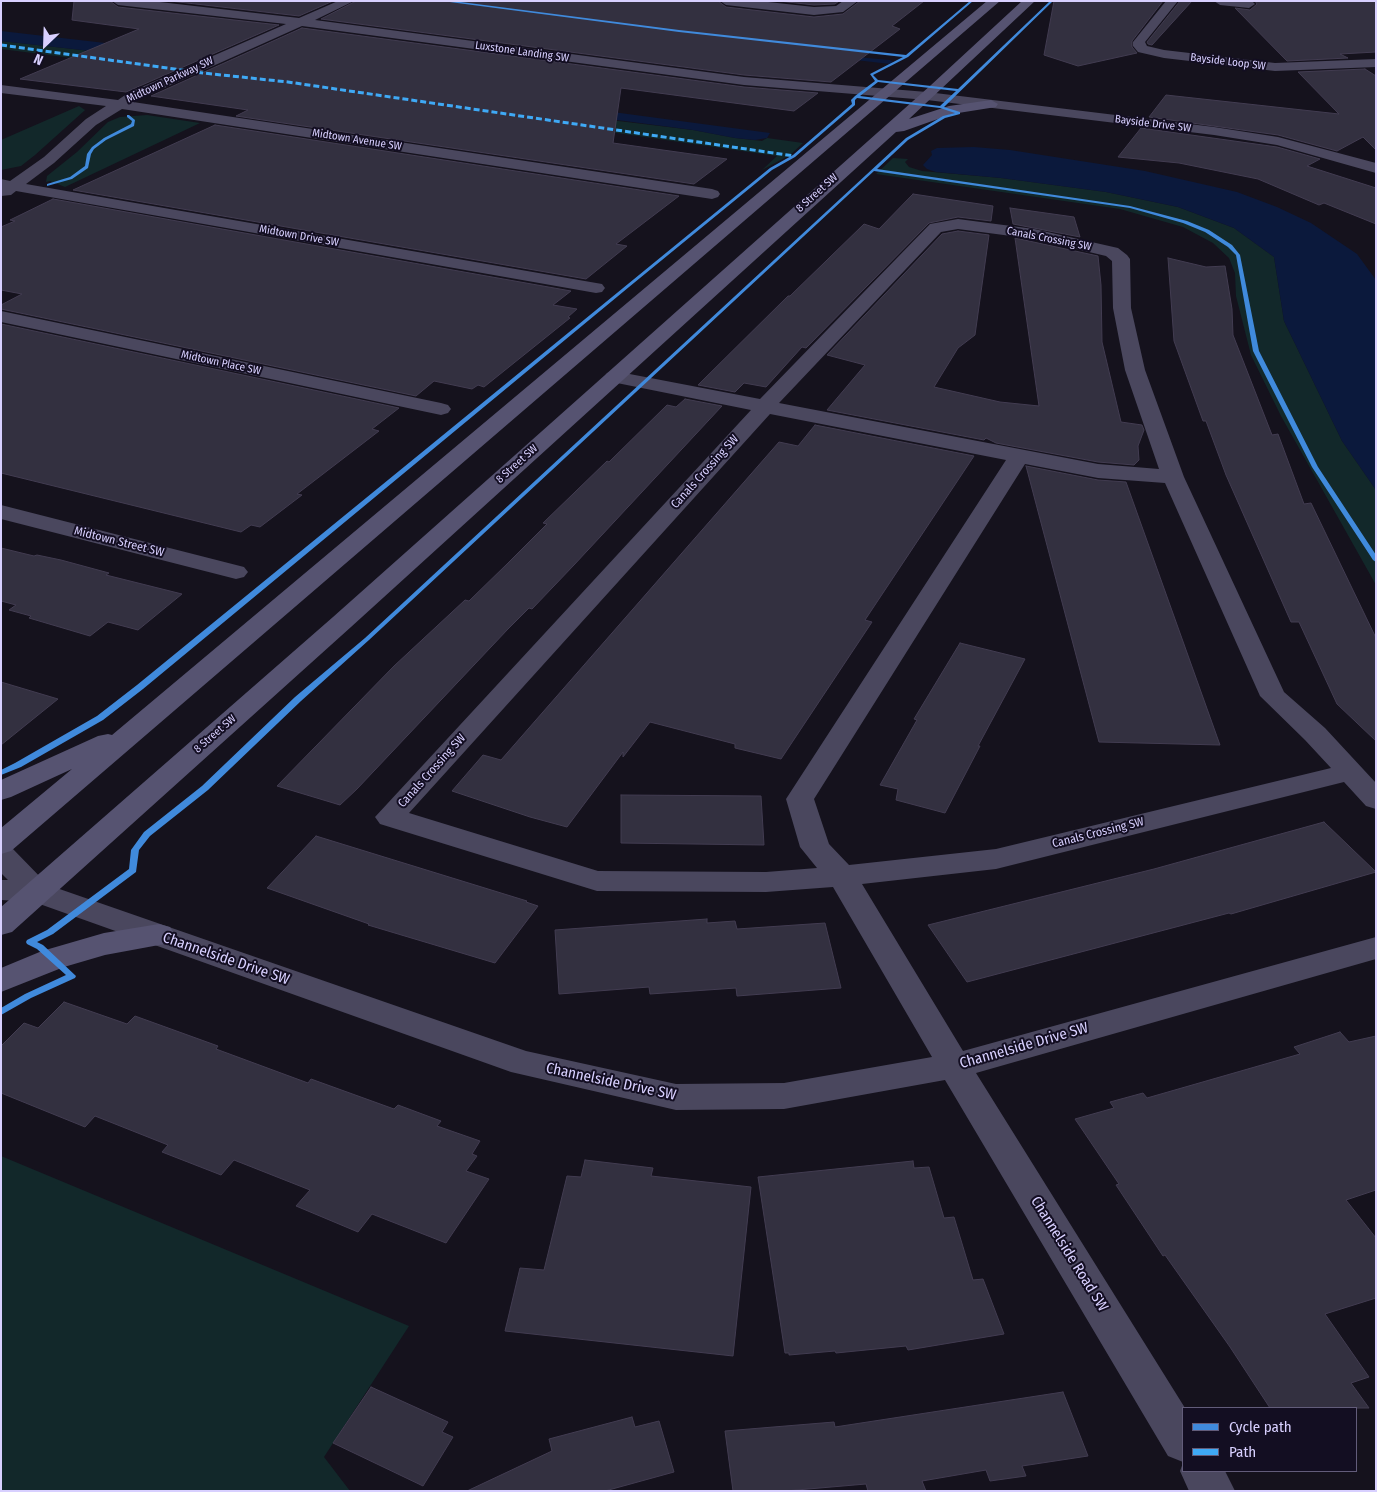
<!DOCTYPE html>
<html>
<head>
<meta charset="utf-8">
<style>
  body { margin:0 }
  #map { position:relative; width:1377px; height:1492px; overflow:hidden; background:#15121d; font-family:"Fira Sans Condensed",sans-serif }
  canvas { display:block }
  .frame { position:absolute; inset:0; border:2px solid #d8d0ff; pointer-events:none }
  .legend { position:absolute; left:1182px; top:1407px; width:175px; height:65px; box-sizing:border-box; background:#130e22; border:1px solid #625c7a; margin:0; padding:6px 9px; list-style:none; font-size:15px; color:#d8d0ff }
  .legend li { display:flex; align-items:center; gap:10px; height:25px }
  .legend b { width:25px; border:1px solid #625c7a }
  .north { position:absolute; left:20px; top:20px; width:50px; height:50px; -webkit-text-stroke:4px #130e22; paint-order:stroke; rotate:204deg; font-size:14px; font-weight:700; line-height:20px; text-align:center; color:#d8d0ff }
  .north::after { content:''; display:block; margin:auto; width:18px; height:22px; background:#d8d0ff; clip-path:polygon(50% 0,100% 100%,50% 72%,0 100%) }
</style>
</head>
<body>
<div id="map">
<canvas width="1377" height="1492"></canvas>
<div class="frame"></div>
<ul class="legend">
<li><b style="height:6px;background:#408adc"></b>Cycle path</li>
<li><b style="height:6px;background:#3fa9f5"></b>Path</li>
</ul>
<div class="north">N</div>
</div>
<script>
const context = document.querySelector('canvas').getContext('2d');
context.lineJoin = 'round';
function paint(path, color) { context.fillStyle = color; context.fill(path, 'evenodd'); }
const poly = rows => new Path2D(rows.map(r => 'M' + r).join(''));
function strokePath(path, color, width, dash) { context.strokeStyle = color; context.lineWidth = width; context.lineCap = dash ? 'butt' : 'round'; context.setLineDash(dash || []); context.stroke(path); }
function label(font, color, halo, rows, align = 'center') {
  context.font = font + ' "Fira Sans Condensed",sans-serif'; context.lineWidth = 4; context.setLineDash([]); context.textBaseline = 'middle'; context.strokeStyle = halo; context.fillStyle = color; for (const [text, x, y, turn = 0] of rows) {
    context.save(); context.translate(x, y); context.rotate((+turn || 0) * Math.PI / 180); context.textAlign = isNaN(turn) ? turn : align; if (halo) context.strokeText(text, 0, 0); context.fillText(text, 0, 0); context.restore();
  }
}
paint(poly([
  [1,41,91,51,135,66,1,49],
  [203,71,693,130,735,138,762,141,767,138,803,143,790,155,762,170,777,156,198,73],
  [79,106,85,110,84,111,35,155,21,166,1,170,1,140],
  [147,115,200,123,65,187,50,181,46,182,47,176,77,152,108,122,120,117],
  [893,158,908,159,905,162,909,167,922,171,1001,178,1106,192,1178,207,1234,228,1274,257,1284,321,1342,441,1376,490,1376,585,1281,416,1251,355,1236,296,1235,273,1229,258,1213,243,1183,227,1120,209,876,174],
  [1,1156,409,1326,324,1457,350,1491,1,1491]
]), '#12282a');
paint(poly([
  [1,31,201,54,91,51,1,41],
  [420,94,530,101,770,133,767,138,755,140,735,138,693,130],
  [974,147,1010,150,1145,171,1237,192,1277,207,1311,223,1357,254,1376,280,1376,490,1342,441,1284,321,1274,257,1234,228,1178,207,1106,192,1001,178,936,172,927,169,923,165,932,155,931,151,937,148]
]), '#0b193c');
paint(poly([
  [845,56,890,60,893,62,890,64,847,59,845,56]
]), '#0b193c');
const building = poly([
  [74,1,110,1,118,7,279,25,126,92,20,79,139,29,72,20,74,1],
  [170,1,333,1,299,16,170,1],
  [356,1,718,1,726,7,814,17,843,14,860,1,924,1,892,26,900,29,831,82,744,75,321,19,356,1],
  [779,1,839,1,835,4,814,5,779,1],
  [1054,1,1163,1,1132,41,1132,47,1137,53,1078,66,1044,55,1054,1],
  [1180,1,1192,1,1152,45,1148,44,1147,42,1180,1],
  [1255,1,1376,1,1376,52,1340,54,1348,58,1287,61,1235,8,1250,10,1257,4,1255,1],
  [302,28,744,87,818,93,794,111,621,88,613,143,727,159,694,184,236,116,248,110,151,96,302,28],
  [1365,69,1376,76,1376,150,1363,137,1337,151,1278,135,1149,117,1166,95,1339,114,1298,72,1365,69],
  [215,125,679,196,616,244,627,246,586,279,73,190,215,125],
  [1141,128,1277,147,1320,159,1307,166,1376,188,1376,224,1324,203,1319,205,1258,179,1179,163,1118,157,1141,128],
  [913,194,993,206,991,221,958,217,929,223,806,348,802,347,766,387,744,383,735,392,698,385,788,296,790,296,864,224,879,229,913,194],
  [53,199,571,291,553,305,577,309,568,317,570,318,484,387,478,385,472,389,434,381,416,396,1,309,1,305,22,294,1,290,1,227,15,221,10,220,53,199],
  [1010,208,1074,217,1080,237,1013,224,1010,208],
  [958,231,989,235,975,335,958,348,934,387,1000,402,1039,406,1015,238,1098,256,1101,285,1102,342,1121,422,1142,425,1144,430,1138,446,1139,460,1134,465,1098,462,996,443,986,438,984,440,827,410,865,365,827,355,942,234,958,231],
  [1168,258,1206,267,1225,266,1232,309,1233,335,1272,435,1278,434,1304,504,1311,503,1376,638,1376,741,1337,704,1299,622,1291,622,1226,475,1206,421,1203,421,1174,341,1168,258],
  [1,324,399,408,372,429,379,431,297,494,302,495,260,527,251,525,241,532,1,473,1,324],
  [685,399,722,406,574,565,532,609,529,608,508,629,357,789,340,805,277,786,394,666,465,600,469,601,508,563,547,524,543,523,607,461,609,462,667,405,676,407,685,399],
  [815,425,974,456,865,620,872,622,781,759,735,748,735,744,650,722,623,757,623,752,567,827,530,817,452,791,483,755,501,760,779,442,798,446,815,425],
  [1026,466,1098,480,1126,482,1220,745,1099,742,1026,466],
  [1,548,34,556,37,555,61,560,109,573,106,575,182,594,138,630,108,622,90,636,29,618,31,616,9,610,16,605,1,601,1,548],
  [960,643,1025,659,978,746,980,746,945,813,896,800,898,789,880,785,917,720,914,719,960,643],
  [1,682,58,699,1,745,1,682],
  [621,795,761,796,764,845,621,843,621,795],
  [1324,822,1376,872,1231,914,1229,913,967,982,928,925,1154,869,1324,822],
  [316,836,527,901,526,902,538,906,495,963,368,925,369,924,267,888,316,836],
  [707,919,707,923,735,921,737,929,825,923,841,988,737,996,736,988,650,994,649,987,559,994,555,930,707,919],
  [64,1002,127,1024,135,1016,218,1046,216,1049,308,1083,311,1079,394,1109,398,1105,441,1121,437,1126,480,1141,472,1154,477,1156,466,1171,489,1179,446,1243,372,1214,358,1232,296,1206,310,1190,234,1160,221,1175,162,1152,168,1145,95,1116,85,1127,1,1093,1,1046,24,1023,38,1028,64,1002],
  [1340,1032,1349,1042,1376,1036,1376,1190,1346,1200,1376,1238,1376,1298,1325,1314,1369,1377,1351,1383,1369,1408,1270,1408,1230,1347,1165,1255,1163,1256,1116,1185,1119,1184,1075,1119,1114,1108,1110,1102,1143,1093,1147,1098,1300,1054,1294,1047,1340,1032],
  [585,1160,653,1168,651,1176,751,1187,733,1356,505,1331,520,1268,544,1270,567,1176,581,1177,585,1160],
  [913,1161,914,1168,929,1167,944,1218,954,1217,973,1280,983,1279,1004,1334,908,1350,906,1346,836,1353,835,1351,789,1355,789,1353,785,1353,758,1177,913,1161],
  [371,1387,448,1422,442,1432,453,1437,423,1486,333,1443,371,1387],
  [1063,1392,1088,1456,1022,1466,1026,1476,990,1481,986,1470,922,1481,926,1491,868,1491,866,1484,785,1491,733,1491,725,1431,834,1422,835,1427,1063,1392],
  [632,1417,635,1427,659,1421,674,1472,605,1491,467,1491,552,1451,549,1439,632,1417]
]);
paint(building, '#333040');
strokePath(building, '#423c51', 1);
paint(poly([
  [112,1,151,1,299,18,338,1,354,1,315,20,744,77,927,92,1214,127,1278,137,1376,163,1376,173,1277,145,1214,135,927,100,744,85,302,26,133,102,712,189,718,191,720,194,718,197,712,199,122,109,96,125,54,163,26,184,602,284,605,288,602,292,596,293,16,191,11,195,1,196,1,179,10,181,44,157,86,119,106,106,1,93,1,85,118,100,128,93,286,24,118,5,112,1],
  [720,1,759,1,814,7,836,6,843,1,858,1,843,12,814,15,726,5,720,1],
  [1166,1,1178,1,1145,42,1147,46,1164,50,1275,63,1376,59,1376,67,1275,71,1164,58,1138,52,1133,46,1133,42,1166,1],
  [1214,1,1252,1,1255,4,1249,8,1220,5,1214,1],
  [958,219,1034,229,1118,248,1127,255,1130,259,1131,308,1145,370,1184,477,1284,692,1325,728,1376,783,1376,809,1366,806,1344,782,996,869,862,884,963,1051,1376,937,1376,959,976,1073,1185,1408,1183,1408,1183,1462,1168,1456,945,1080,784,1109,676,1110,511,1072,34,902,1,900,1,880,8,880,1,873,1,845,12,848,48,885,526,1051,676,1084,784,1083,932,1057,833,887,766,892,597,891,380,824,375,817,751,410,607,381,604,377,607,373,614,371,760,399,930,224,958,219],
  [958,229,1034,239,1106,256,1112,261,1113,308,1125,370,1159,469,1098,464,779,403,941,232,958,229],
  [770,414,1006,460,786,799,800,847,817,868,766,872,598,871,409,813,770,414],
  [1025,464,1098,478,1165,483,1260,696,1305,740,1331,768,996,849,849,865,829,844,814,799,1025,464],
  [1,311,441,403,448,405,451,409,448,413,441,415,1,322,1,311],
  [1,505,244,567,248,572,244,577,236,579,1,519,1,505],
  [1183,1463,1183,1471,1225,1471,1235,1491,1189,1491,1180,1471,1183,1463]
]), '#4a475e');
paint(poly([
  [987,1,1000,1,11,851,1,854,1,828,72,769,11,797,1,800,1,780,98,736,108,734,112,735,987,1],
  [1022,1,1035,1,909,119,949,106,991,100,998,104,996,107,952,114,904,131,896,132,351,627,12,932,1,935,1,907,333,617,931,85,1022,1],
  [159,924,170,927,175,935,170,943,105,955,64,967,1,992,1,968,42,951,104,933,159,924]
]), '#565371');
strokePath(poly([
  [1,45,203,73,288,82,794,156]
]), '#3fa9f5', 3, [6, 3]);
paint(poly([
  [442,1,453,1,679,30,906,55,970,1,973,1,908,57,873,75,878,80,958,89,1050,1,1053,1,944,107,960,112,960,114,945,118,908,140,877,169,1130,206,1187,221,1209,230,1232,245,1240,255,1259,351,1318,467,1376,555,1376,562,1373,560,1312,467,1253,351,1236,255,1228,247,1205,232,1183,223,1130,208,874,171,369,640,301,701,208,790,150,836,139,850,136,872,53,934,37,942,43,945,76,976,75,978,31,998,1,1015,1,1008,25,994,66,975,37,949,27,944,26,942,27,940,47,930,129,869,131,850,144,832,202,786,295,697,365,638,906,138,943,116,955,113,940,108,857,98,855,100,855,105,795,157,772,170,629,287,143,689,103,720,21,767,1,775,1,770,15,763,97,716,137,685,770,168,793,155,852,104,851,100,855,96,875,81,870,74,903,57,679,32,442,1],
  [878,82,956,91,940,106,860,96,878,82],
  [127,115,129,115,135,120,134,126,106,140,94,149,91,154,88,168,72,179,47,186,47,184,70,177,85,166,87,154,92,147,104,138,131,124,132,121,127,117,127,115]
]), '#408adc');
label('11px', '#d8d0ff', '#130e22', [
  ["Luxstone Landing SW",522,52,8],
  ["Bayside Loop SW",1228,62,7],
  ["Midtown Parkway SW",170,80,-25],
  ["Bayside Drive SW",1153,124,7],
  ["Midtown Avenue SW",357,140,9],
  ["8 Street SW",817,193,-42],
  ["Midtown Drive SW",299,236,10],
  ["Canals Crossing SW",1049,239,11],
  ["Midtown Place SW",221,363,12],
  ["8 Street SW",517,464,-42],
  ["8 Street SW",215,734,-41]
]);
label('12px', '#d8d0ff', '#130e22', [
  ["Canals Crossing SW",705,472,-48],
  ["Midtown Street SW",119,542,14],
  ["Canals Crossing SW",432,771,-48],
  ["Canals Crossing SW",1098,833,-14]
]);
label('15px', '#d8d0ff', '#130e22', [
  ["Channelside Drive SW",226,959,19],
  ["Channelside Drive SW",1024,1046,-16],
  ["Channelside Drive SW",611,1082,12],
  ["Channelside Road SW",1069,1254,58]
]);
</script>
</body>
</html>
